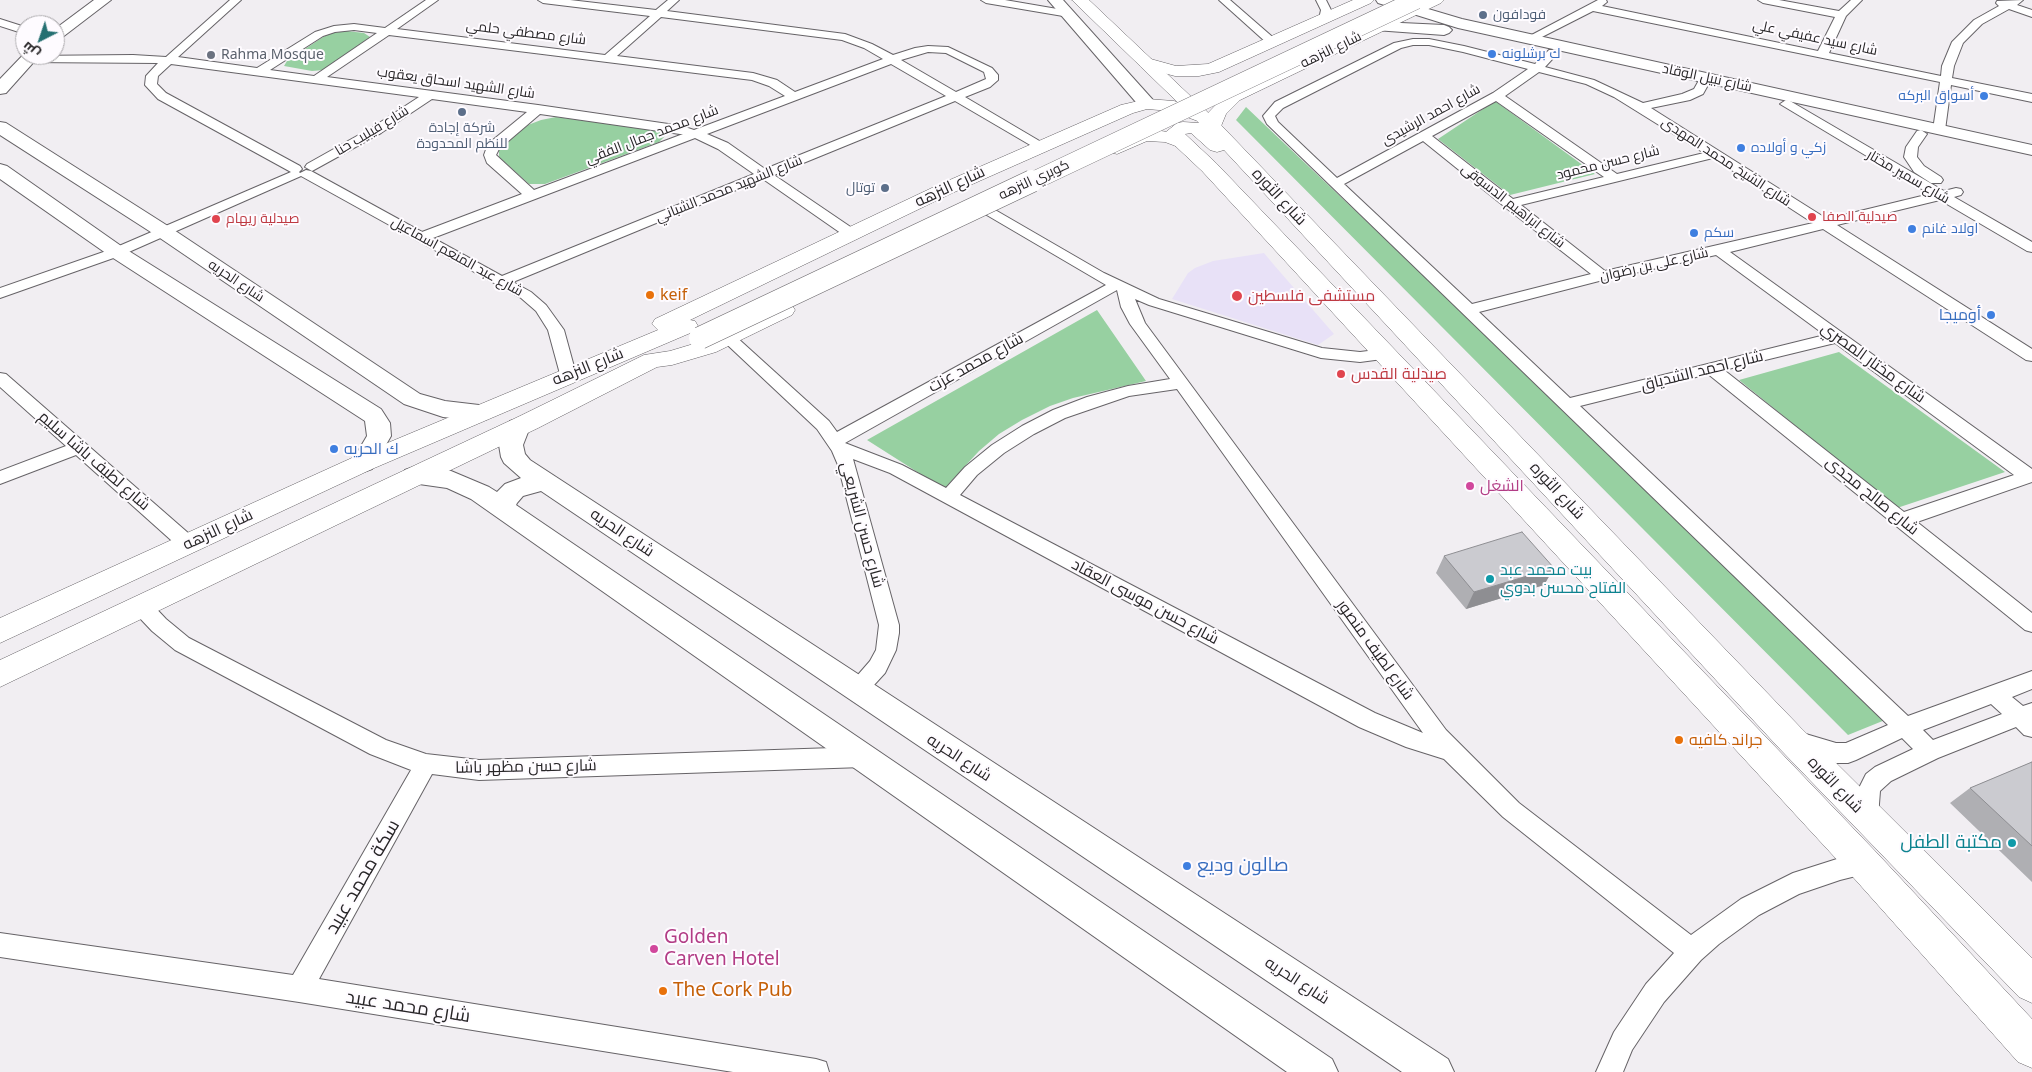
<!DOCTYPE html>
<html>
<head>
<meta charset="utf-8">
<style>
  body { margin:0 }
  #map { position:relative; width:2032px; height:1072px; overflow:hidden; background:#f1eef2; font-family:"Noto Sans",Cairo,sans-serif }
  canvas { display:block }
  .north { position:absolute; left:15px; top:15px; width:50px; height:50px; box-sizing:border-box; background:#fefbff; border:1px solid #a8a6a9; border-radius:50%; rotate:221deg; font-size:14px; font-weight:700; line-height:20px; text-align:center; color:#282628 }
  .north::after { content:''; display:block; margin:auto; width:18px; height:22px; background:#257072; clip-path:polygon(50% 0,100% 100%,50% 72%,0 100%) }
</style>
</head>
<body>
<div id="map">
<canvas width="2032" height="1072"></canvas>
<div class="north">ش</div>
</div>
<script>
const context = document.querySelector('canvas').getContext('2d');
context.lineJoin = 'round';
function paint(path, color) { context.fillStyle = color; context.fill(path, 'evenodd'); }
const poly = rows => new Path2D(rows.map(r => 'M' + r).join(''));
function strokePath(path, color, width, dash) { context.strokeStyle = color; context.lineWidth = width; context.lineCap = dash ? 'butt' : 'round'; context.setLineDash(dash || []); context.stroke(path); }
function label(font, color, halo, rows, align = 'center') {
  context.font = font + ' "Noto Sans",Cairo,sans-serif'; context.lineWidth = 4; context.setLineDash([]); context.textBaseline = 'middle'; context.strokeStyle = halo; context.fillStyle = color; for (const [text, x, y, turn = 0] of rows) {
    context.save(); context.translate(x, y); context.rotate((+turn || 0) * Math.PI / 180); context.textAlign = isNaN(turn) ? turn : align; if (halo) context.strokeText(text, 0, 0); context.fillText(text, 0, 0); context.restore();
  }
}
paint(poly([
  [1264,253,1274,265,1334,334,1318,345,1172,299,1188,273,1195,268,1213,261]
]), '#e8e1f7');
paint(poly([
  [347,31,364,33,370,37,324,70,312,71,284,66,287,61,323,37,332,33],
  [1495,101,1595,174,1510,195,1438,139],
  [1246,107,1890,718,1848,735,1236,120],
  [556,117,663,131,666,135,659,142,545,184,529,184,499,157,499,149,528,125,541,120],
  [1097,310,1146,381,1073,398,1050,406,1022,420,999,434,979,451,944,489,867,440],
  [1839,352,2005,472,1897,508,1739,380]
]), '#97d0a1');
const street = poly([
  [230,0,241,0,178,57,257,68,315,32,334,26,354,24,385,28,426,0,438,0,397,29,605,55,650,16,543,3,538,0,570,0,656,10,668,0,679,0,667,11,845,34,872,44,893,55,915,48,928,46,948,47,992,68,998,75,998,80,990,87,965,97,1048,146,1047,149,1037,149,955,101,774,175,855,230,857,233,855,236,845,236,763,179,513,282,531,292,546,305,564,330,576,374,574,378,568,379,562,378,560,374,548,330,536,311,521,298,301,176,122,255,0,298,0,288,112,249,291,172,158,99,145,85,146,76,158,63,28,62,22,59,28,56,133,55,166,57,230,0],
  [661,17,842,40,864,48,883,59,795,92,777,80,753,73,617,56,661,17],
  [354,30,377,33,314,76,270,70,323,36,335,32,354,30],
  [389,35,752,80,769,86,785,96,694,130,682,126,538,105,327,77,389,35],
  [928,52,946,53,984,72,986,79,956,92,901,60,928,52],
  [171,64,419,97,373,127,307,164,305,167,312,171,381,133,432,99,527,112,488,144,484,155,487,163,522,194,422,232,311,171,306,170,300,173,299,172,302,169,300,166,166,93,157,84,158,76,171,64],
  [891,64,946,96,765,169,728,143,707,134,891,64],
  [540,114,680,134,683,134,534,190,496,155,499,149,540,114],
  [695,138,718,149,754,174,502,276,433,238,695,138],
  [981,0,1005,0,1069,11,1074,14,1069,17,986,3,981,0],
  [1219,0,1230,0,1276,40,1278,42,1276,44,1268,44,1219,0],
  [1316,0,1326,0,1331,10,1328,21,1324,22,1319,19,1321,10,1316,0],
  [1598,0,1606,0,1607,2,1602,6,1818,51,1835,17,1763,3,1758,0,1779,0,1839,11,1851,0,1862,0,1846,16,1829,53,1941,76,1942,66,1952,42,1974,20,1999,6,1996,3,1997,1,2023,0,2017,5,2032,10,2032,17,2009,9,1982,24,1963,43,1954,66,1952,78,2032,94,2032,102,1951,85,1945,130,1939,134,1933,130,1940,82,1593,11,1534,41,1530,42,1524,39,1598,0],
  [0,19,25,27,25,34,0,26,0,19],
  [1413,39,1429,39,1464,46,1535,64,1549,50,1557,50,1559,52,1557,54,1545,67,1594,80,1643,103,1682,94,1694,89,1698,82,1706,82,1708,85,1703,94,1690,100,1651,108,1827,219,1930,194,1780,104,1786,100,1790,101,1944,191,1956,188,1961,189,1963,192,1961,195,1954,197,2032,242,2032,252,2027,251,1940,200,1837,225,2032,349,2032,361,2026,360,1823,229,1730,252,2032,469,2032,482,1917,522,2032,613,2032,632,2025,630,1708,374,1580,406,1908,716,2032,671,2032,689,2012,697,2023,706,2032,703,2032,737,2024,735,2016,727,1938,758,1891,781,1880,791,1878,817,1874,824,1866,828,1858,824,1854,817,1858,790,1866,774,1875,767,1913,749,1902,738,1856,760,1848,763,1836,763,1791,749,1788,742,1791,735,1799,732,1836,743,1846,743,1888,725,1267,124,1263,116,1275,102,1394,43,1413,39],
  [1413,45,1429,45,1463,52,1528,69,1493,93,1337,178,1278,122,1275,116,1283,108,1401,48,1413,45],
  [1539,72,1586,84,1614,97,1704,153,1617,174,1505,96,1539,72],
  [1496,101,1604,177,1513,199,1432,136,1496,101],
  [1423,141,1505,207,1591,274,1472,304,1344,184,1423,141],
  [1713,158,1813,223,1605,271,1521,205,1713,158],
  [1716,255,1825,335,1570,398,1479,312,1603,280,1716,255],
  [1835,343,2014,475,1904,512,1724,370,1835,343],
  [1991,704,2002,714,1933,740,1923,730,1991,704],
  [1921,130,1927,134,1918,147,1917,157,1924,166,1941,177,1943,180,1941,183,1931,183,1914,172,1904,157,1906,147,1917,131,1921,130],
  [990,207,1104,273,1159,299,1322,348,1360,352,1384,349,1390,350,1392,354,1390,358,1360,362,1321,358,1149,305,1135,299,1145,323,1446,730,1519,803,1691,935,1741,899,1793,873,1840,858,1864,853,1872,856,1876,864,1872,872,1840,880,1799,894,1759,915,1719,944,1701,960,1664,1002,1632,1050,1623,1072,1596,1072,1614,1032,1646,984,1674,953,1503,817,1444,759,1406,747,1359,727,890,473,853,459,899,625,899,633,896,650,885,673,864,696,857,699,850,696,846,690,850,684,870,661,876,650,879,625,838,465,832,451,817,429,719,337,721,334,733,334,829,421,837,432,1106,285,985,214,983,211,985,208,990,207],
  [1117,290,1121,307,1130,324,1170,379,1128,386,1087,397,1053,410,1022,426,992,445,965,467,946,488,902,465,845,443,1117,290],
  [1177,389,1423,733,1375,713,960,495,977,475,1004,453,1034,434,1065,418,1129,396,1177,389],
  [0,373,6,374,195,539,197,544,195,549,188,551,181,549,76,455,0,484,0,471,66,446,0,387,0,373],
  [142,599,149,601,166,619,189,638,386,740,426,754,479,760,863,747,871,750,874,757,871,764,863,767,479,780,432,774,319,979,816,1059,826,1062,829,1072,733,1072,299,1002,0,957,0,933,293,975,411,770,370,754,175,650,152,631,135,613,132,607,135,601,142,599]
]);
const secondary = poly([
  [94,0,111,0,60,39,55,41,55,29,94,0],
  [1048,0,1063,0,1153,100,1155,104,1153,108,1141,108,1048,0],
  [1376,0,1398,0,1462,19,2032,145,2032,155,1458,28,1378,3,1376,0],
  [1380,22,1444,25,1449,27,1452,30,1449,33,1444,35,1375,30,1372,27,1375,24,1380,22],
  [25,53,25,55,40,55,6,93,0,94,0,79,25,53],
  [0,122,6,123,171,228,420,394,445,401,479,405,487,407,491,413,487,419,479,421,443,417,404,404,157,236,0,135,0,122],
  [0,164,7,166,124,248,381,409,390,423,391,436,372,469,363,472,354,469,351,463,367,436,365,421,110,256,0,179,0,164],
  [518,419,526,421,530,427,523,445,525,454,530,460,1448,1059,1454,1072,1402,1072,541,491,523,496,517,503,516,505,1332,1059,1338,1072,1287,1072,471,499,447,488,405,482,402,476,405,470,414,467,451,471,489,487,497,492,505,484,521,478,504,463,501,457,499,445,510,421,518,419]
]);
const primary = poly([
  [1353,0,1374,0,1371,3,1219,72,1199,76,1175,76,1141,67,1139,63,1141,59,1147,58,1176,66,1208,64,1353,0],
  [1424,0,1444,0,1441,3,1240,100,1226,114,1219,131,1213,132,1207,131,1204,127,1206,120,1195,120,1171,111,1147,109,1133,113,950,194,690,320,695,321,698,326,695,331,372,469,0,643,0,618,354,457,658,330,652,324,655,319,936,186,1121,105,1147,99,1174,101,1208,113,1228,92,1424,0],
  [1147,129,1175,133,1188,138,1190,142,1188,146,1181,148,1165,142,1147,141,1117,154,1110,152,1108,148,1110,144,1131,133,1147,129],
  [784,303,792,305,795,310,792,315,716,352,672,365,657,367,538,428,0,687,0,660,520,416,644,355,670,351,700,342,784,303]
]);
const highway = poly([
  [1072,0,1089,0,1219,123,1801,728,2032,958,2032,1003,2019,997,1779,748,1224,150,1217,152,1210,150,1191,133,1185,134,1216,163,1876,852,2032,1019,2032,1068,2018,1062,1852,876,1202,171,1169,140,1166,132,1177,123,1183,122,1199,123,1072,0]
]);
strokePath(street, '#666367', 2);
strokePath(secondary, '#666367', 2);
strokePath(primary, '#666367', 1);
strokePath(highway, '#666367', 1);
paint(street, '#fff');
paint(secondary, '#fff');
paint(primary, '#fff');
paint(highway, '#fff');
const primaryBridgeFar1 = poly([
  [1029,183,1416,0]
]);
const primaryBridge = poly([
  [700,338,1032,181]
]);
strokePath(primaryBridgeFar1, '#666367', 19, []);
strokePath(primaryBridge, '#666367', 23, []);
strokePath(primaryBridgeFar1, '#fff', 18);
strokePath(primaryBridge, '#fff', 22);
paint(poly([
  [1444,556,1554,568,1544,585,1466,609,1436,573],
  [2032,762,2032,882,1950,803,1970,788]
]), '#afafb3');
paint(poly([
  [1554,568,1544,585,1466,609,1474,592]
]), '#8e8e92');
const building = poly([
  [1522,532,1554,568,1474,592,1444,556,1522,532],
  [2032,762,2032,846,1970,788,2032,762]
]);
paint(building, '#cbcbd0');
strokePath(building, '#8e8e92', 1);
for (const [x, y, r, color] of [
  [1483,15,5,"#5c6f8a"],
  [1492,54,5,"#3f7fe0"],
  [211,55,5,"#6b7280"],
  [1984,96,5,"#3f7fe0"],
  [462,112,5,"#5c6f8a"],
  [1741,148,5,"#3f7fe0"],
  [885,188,5,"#5c6f8a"],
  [1812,217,5,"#e0444e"],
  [216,219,5,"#e0444e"],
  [1912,229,5,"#3f7fe0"],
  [1694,233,5,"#3f7fe0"],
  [650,295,5,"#e8710a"],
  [1237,296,6,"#e0444e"],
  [1991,315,5,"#3f7fe0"],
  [1341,374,5,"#e0444e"],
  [334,449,5,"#3f7fe0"],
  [1470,486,5,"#d1479c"],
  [1490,579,5,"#0f9aa8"],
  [1679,740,5,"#e8710a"],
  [2012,843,5,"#0f9aa8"],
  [1187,866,5,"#3f7fe0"],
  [654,949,5,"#d1479c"],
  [663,991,5,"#e8710a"]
]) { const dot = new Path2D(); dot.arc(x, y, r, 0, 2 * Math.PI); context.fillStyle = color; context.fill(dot); strokePath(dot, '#fefbff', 2); }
label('14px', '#4e5e75', '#fefbff', [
  ["فودافون",1493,15],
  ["شركة إجادة",462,128,"center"],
  ["للنظم المحدودة",462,144,"center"],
  ["توتال",875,188,"right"]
], 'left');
label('14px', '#282628', '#fefbff', [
  ["شارع مصطفي حلمي",526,33,7],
  ["شارع سيد عفيفي علي",1815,38,12],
  ["شارع النزهه",1331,50,-26],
  ["شارع نبيل الوقاد",1707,78,12],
  ["شارع الشهيد اسحاق يعقوب",456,83,8],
  ["شارع احمد الرشيدى",1431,115,-29],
  ["شارع فيليب حنا",372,131,-31],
  ["شارع محمد جمال الفقي",652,135,-21],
  ["شارع الشيخ محمد المهدى",1726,162,33],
  ["شارع حسن محمود",1608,163,-14],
  ["شارع سمير مختار",1908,177,30],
  ["كوبري النزهه",1034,180,-25],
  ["شارع الشهيد محمد الشباني",729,189,-22],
  ["شارع ابراهيم الدسوقى",1513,206,38],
  ["شارع عبد المنعم اسماعيل",457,257,29],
  ["شارع على بن رضوان",1654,265,-13],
  ["شارع الحريه",236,281,34]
]);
label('14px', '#366cbe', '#fefbff', [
  ["ك برشلونه",1502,54],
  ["أسواق البركه",1974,96,"right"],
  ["زكي و أولاده",1751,148],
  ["اولاد غانم",1922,229],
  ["سكم",1704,233]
], 'left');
label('14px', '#5b616d', '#fefbff', [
  ["Rahma Mosque",221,55]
], 'left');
label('14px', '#be3a42', '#fefbff', [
  ["صيدلية الصفا",1822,217],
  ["صيدلية ريهام",226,219]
], 'left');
label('16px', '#282628', '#fefbff', [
  ["شارع النزهه",950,187,-25],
  ["شارع الثوره",1279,197,47],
  ["شارع محمد عزت",976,363,-29],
  ["شارع مختار المصري",1873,363,36],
  ["شارع النزهه",588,367,-22],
  ["شارع احمد الشدياق",1702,371,-14],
  ["شارع لطيف باشا سليم",94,461,41],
  ["شارع الثوره",1557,491,47],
  ["شارع صالح مجدى",1872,496,39],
  ["شارع حسن الشريعي",862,525,75],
  ["شارع النزهه",218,530,-25],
  ["شارع الحريه",622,533,34],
  ["شارع حسن موسى العقاد",1145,602,28],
  ["شارع لطيف منصور",1375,650,54],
  ["شارع الحريه",959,758,33],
  ["شارع حسن مظهر باشا",526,767,-1],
  ["شارع الثوره",1835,785,46],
  ["شارع الحريه",1297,981,33]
]);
label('16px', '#c56008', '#fefbff', [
  ["keif",660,295],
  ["جراند كافيه",1689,740]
], 'left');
label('16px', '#be3a42', '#fefbff', [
  ["مستشفى فلسطين",1248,296],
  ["صيدلية القدس",1351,374]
], 'left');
label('16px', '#366cbe', '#fefbff', [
  ["أوميجا",1981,315],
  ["ك الحريه",344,449,"left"]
], 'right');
label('16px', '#b23c85', '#fefbff', [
  ["الشغل",1480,486]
], 'left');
label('16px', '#0d838f', '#fefbff', [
  ["بيت محمد عبد",1500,570],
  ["الفتاح محسن بدوي",1500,588]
], 'left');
label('19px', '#0d838f', '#fefbff', [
  ["مكتبة الطفل",2002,843]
], 'right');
label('19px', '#366cbe', '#fefbff', [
  ["صالون وديع",1197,866]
], 'left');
label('19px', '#282628', '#fefbff', [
  ["سكة محمد عبيد",363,877,-60],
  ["شارع محمد عبيد",408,1007,9]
]);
label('19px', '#b23c85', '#fefbff', [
  ["Golden",664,938],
  ["Carven Hotel",664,960]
], 'left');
label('19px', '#c56008', '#fefbff', [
  ["The Cork Pub",673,991]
], 'left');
</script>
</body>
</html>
